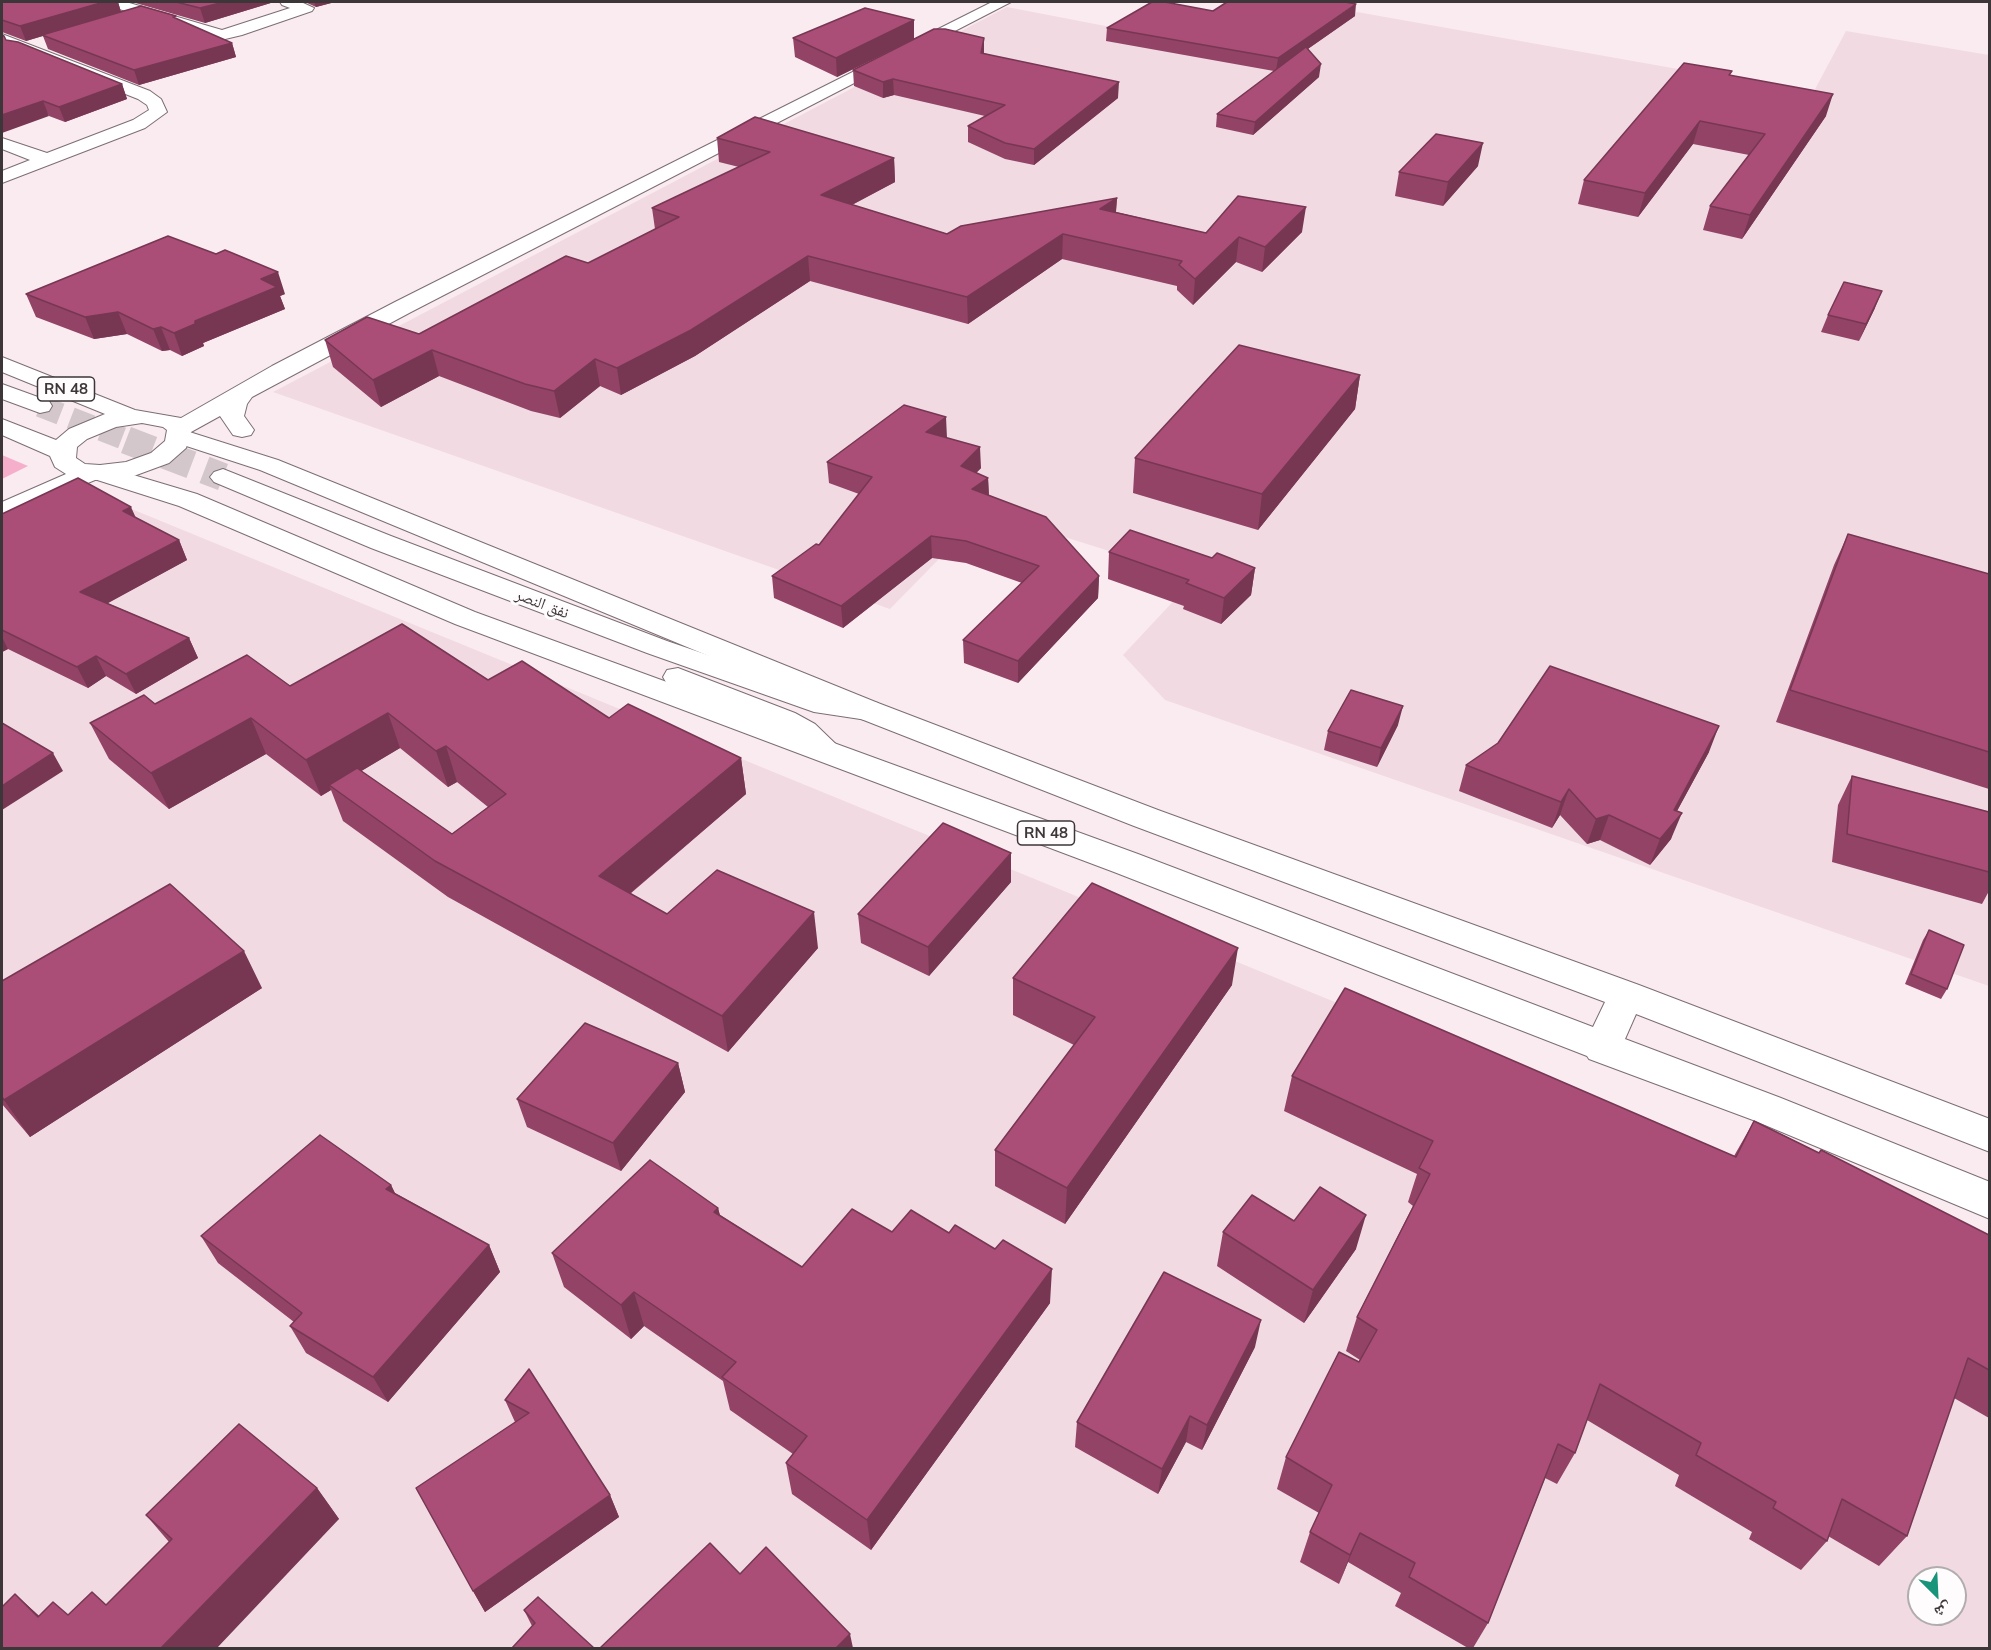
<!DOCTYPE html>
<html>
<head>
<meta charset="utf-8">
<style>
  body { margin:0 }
  #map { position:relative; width:1991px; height:1650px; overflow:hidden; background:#faebf0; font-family:Mulish,"Noto Naskh Arabic",sans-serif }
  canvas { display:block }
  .frame { position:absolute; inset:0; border:3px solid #3d3639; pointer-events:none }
  .north { position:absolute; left:1907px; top:1566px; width:60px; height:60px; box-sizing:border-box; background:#fffcfd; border:2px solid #b1adaf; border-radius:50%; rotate:156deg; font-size:16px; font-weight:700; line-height:24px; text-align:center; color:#3d3639 }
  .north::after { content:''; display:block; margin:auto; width:21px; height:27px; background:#18947b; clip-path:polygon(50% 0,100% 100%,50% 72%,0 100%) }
</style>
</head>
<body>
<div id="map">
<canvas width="1991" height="1650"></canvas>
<div class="frame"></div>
<div class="north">ش</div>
</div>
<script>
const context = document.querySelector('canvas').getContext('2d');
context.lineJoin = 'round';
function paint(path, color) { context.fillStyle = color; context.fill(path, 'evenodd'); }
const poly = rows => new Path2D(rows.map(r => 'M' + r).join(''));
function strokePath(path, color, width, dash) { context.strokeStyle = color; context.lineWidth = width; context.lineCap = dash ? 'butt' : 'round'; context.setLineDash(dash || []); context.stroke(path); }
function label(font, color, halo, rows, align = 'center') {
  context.font = font + ' Mulish,"Noto Naskh Arabic",sans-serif'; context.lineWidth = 6; context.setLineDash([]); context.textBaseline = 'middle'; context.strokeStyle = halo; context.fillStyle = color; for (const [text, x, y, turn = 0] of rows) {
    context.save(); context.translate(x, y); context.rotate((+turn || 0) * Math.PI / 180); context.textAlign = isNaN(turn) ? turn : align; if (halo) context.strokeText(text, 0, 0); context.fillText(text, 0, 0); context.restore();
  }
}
paint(poly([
  [1007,7,1292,62,1357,12,1813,93,1846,31,1989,55,1989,986,1165,700,1123,655,1195,578,985,512,890,609,273,392],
  [73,485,1989,1270,1989,1648,2,1648,2,523],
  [1919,1578,1955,1578,1955,1614,1919,1614]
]), '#f1dae2');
paint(poly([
  [2,455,28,466,2,479]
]), '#f6afca');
strokePath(poly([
  [40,406,130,441]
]), '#d4c7cb', 22, [22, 11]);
strokePath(poly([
  [126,440,223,477]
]), '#d4c7cb', 28, [28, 14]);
const minor = poly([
  [103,2,126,2,222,30,290,8,282,5,280,2,301,2,314,8,312,11,242,35,221,40,106,5,103,2],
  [2,34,150,91,161,99,167,112,145,128,2,183,2,171,30,160,2,149,2,138,47,153,133,120,149,110,147,105,138,99,2,45,2,34]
]);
const primary = poly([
  [992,2,1011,2,411,312,252,397,247,404,244,416,254,430,251,435,242,437,233,435,220,416,191,432,186,448,169,463,131,477,95,480,2,519,2,502,66,474,55,467,50,456,2,435,2,419,56,440,69,429,105,414,2,372,2,357,135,410,181,418,272,366,395,302,992,2],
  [142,423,163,427,167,430,165,441,151,453,126,462,100,465,85,464,76,458,77,447,87,439,116,427,142,423],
  [2,384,49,401,52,406,49,411,40,413,2,399,2,384],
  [223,469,391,536,667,641,818,693,878,703,882,710,878,717,867,720,814,712,647,653,371,548,214,482,210,477,214,472,223,469],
  [678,668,795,713,815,724,844,752,839,759,828,762,817,759,793,738,773,727,667,684,663,677,667,670,678,668]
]);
const trunk = poly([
  [180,429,278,460,878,703,1158,810,1639,985,1990,1119,1990,1152,1636,1014,1625,1039,1781,1098,1990,1182,1990,1219,1753,1120,1589,1059,1587,1056,1114,872,455,624,179,506,91,478,87,473,91,468,100,465,197,494,475,612,1138,854,1593,1027,1605,1002,1134,826,856,717,260,470,171,441,168,436,171,431,180,429]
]);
strokePath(minor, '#7c6e73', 2);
strokePath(primary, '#7c6e73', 2);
strokePath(trunk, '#7c6e73', 2);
paint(minor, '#fff');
paint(primary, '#fff');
paint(trunk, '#fff');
paint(poly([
  [2,2,118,2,121,12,177,19,232,43,236,57,139,85,48,49,43,36,26,41,2,32],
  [132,2,274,2,205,23],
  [305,2,335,2,316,7],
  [1213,11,1355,16,1308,49,1319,77,1253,135,1216,127,1217,114,1274,71,1106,41,1107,28],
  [793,38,914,39,837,77,795,57],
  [6,40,122,84,127,99,65,122,49,116],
  [984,53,1118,98,1034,165,1005,159,968,142,968,126,985,116,894,95,883,98,854,86,853,70],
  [1731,75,1826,116,1742,239,1703,230,1710,206,1749,155,1693,144,1638,217,1578,204,1584,180],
  [717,138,894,158,895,182,852,205,947,234,1117,198,1116,212,1206,233,1302,232,1262,272,1236,262,1193,305,1177,290,1177,286,1062,259,968,324,810,281,695,356,621,395,600,386,560,418,531,411,439,376,381,407,333,367,325,340,419,334,588,263,655,229,652,208,739,167,719,162],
  [1478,166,1443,206,1395,196,1399,172],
  [26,294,285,294,280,296,285,309,203,343,204,346,182,356,170,350,162,351,127,334,94,339,36,317],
  [1875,308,1859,341,1821,332,1828,315],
  [1360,375,1355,409,1258,530,1133,493,1135,458],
  [947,438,981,468,976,473,988,478,989,495,1099,576,1098,598,1018,683,964,663,963,640,1022,583,966,563,932,558,843,628,774,598,772,576,819,545,859,494,829,483,827,462],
  [2,514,136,518,179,540,187,560,107,603,189,638,198,658,136,694,106,676,88,688,8,649,2,652],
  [1848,534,1989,574,1989,789,1776,722,1834,565],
  [1109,552,1212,558,1255,568,1251,595,1221,624,1183,609,1184,606,1108,579],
  [488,680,741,758,746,794,630,894,667,914,818,948,728,1052,448,897,343,821,331,790,321,796,266,754,169,809,109,759,90,723,155,704,290,686],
  [400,748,448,787,457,782,488,807,452,834,361,771],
  [1398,725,1377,767,1324,750,1328,731],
  [1709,752,1677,811,1671,839,1650,865,1600,840,1587,844,1560,815,1552,828,1459,791,1466,765],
  [1852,776,1989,812,1989,891,1982,904,1832,862,1838,805],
  [1011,882,929,976,861,943,858,914],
  [1929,930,1947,989,1941,999,1905,984,1923,940],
  [1013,978,1232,985,1065,1224,995,1186,995,1150,1074,1045,1013,1015],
  [2,981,262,988,30,1137,2,1104],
  [678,1063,685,1092,621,1171,527,1127,517,1099],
  [1292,1076,1734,1156,1754,1121,1989,1235,1989,1418,1954,1398,1907,1536,1879,1566,1828,1536,1827,1541,1801,1570,1749,1539,1752,1532,1675,1486,1679,1475,1587,1420,1575,1453,1557,1484,1545,1478,1488,1623,1473,1648,1468,1648,1395,1606,1401,1593,1348,1562,1339,1584,1300,1562,1310,1532,1319,1513,1277,1489,1286,1457,1360,1360,1346,1351,1357,1317,1413,1206,1408,1202,1417,1174,1284,1111],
  [391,1185,395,1193,489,1245,500,1272,388,1402,306,1353,290,1326,294,1322,218,1263,201,1236],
  [718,1208,720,1215,802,1267,892,1232,1050,1303,871,1550,792,1494,786,1463,793,1454,730,1410,723,1381,644,1326,631,1339,564,1287,552,1253],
  [1294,1221,1356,1249,1304,1323,1217,1266,1223,1232],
  [1255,1347,1202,1450,1186,1442,1158,1494,1075,1447,1077,1422],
  [529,1369,610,1495,619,1517,485,1612,473,1591,515,1422,505,1400],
  [317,1488,339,1519,2,1648,15,1594,39,1616,68,1615,106,1605,169,1542,146,1515],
  [524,1610,594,1648,532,1626]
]), '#924366');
paint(poly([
  [104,2,118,2,121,12,26,41,20,26],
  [224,2,274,2,205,23,200,8],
  [314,2,335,2,316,7],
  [1356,4,1355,16,1276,71,1278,58],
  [914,20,914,39,837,77,836,58],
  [984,38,984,53,981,53],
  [232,43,236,57,139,85,134,70],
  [1321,64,1319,77,1253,135,1255,122],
  [893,79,894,95,883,98,883,82],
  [1119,82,1118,98,1034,165,1034,149],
  [122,84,127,99,65,122,59,107],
  [1833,94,1826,116,1742,239,1750,215],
  [43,101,49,116,2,133,2,115],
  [1700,121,1693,144,1638,217,1645,193],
  [1483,143,1478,166,1443,206,1448,182],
  [894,158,895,182,823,220,821,195],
  [1117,198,1115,222,1100,209],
  [1306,207,1302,232,1262,272,1265,247],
  [1063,234,1062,259,968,324,967,297],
  [1239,237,1236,262,1193,305,1195,279],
  [808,256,810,281,695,356,621,395,617,368],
  [278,272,285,294,280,296,285,309,203,343,204,346,182,356,174,333,261,279],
  [1882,291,1875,308,1859,341,1866,324],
  [118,312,127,334,94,339,85,317],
  [161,327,170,350,162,351,153,329],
  [432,350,439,376,381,407,373,380],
  [595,359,600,386,560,418,554,391],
  [1360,375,1355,409,1258,530,1262,494],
  [946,417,947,438,926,432],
  [980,447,981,468,961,488,961,466],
  [988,478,989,500,972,489],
  [131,507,140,527,123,511],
  [931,536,932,558,843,628,841,606],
  [179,540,187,560,90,613,80,592],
  [1255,568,1251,595,1221,624,1224,598],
  [1099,576,1098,598,1018,683,1018,661],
  [2,637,8,649,2,652],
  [189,638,198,658,136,694,126,674],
  [96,656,106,676,88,688,77,667],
  [1403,706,1398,725,1377,767,1381,748],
  [388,713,400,748,333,788,329,785,331,790,321,796,306,760],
  [251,718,266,754,169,809,151,773],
  [1719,726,1709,752,1665,833,1682,813,1671,839,1650,865,1660,839,1674,810],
  [446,746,457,782,448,787,436,751],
  [53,753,63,771,2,810,2,786],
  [741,758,746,794,608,912,599,876],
  [1569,789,1560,815,1552,828,1561,802],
  [1609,815,1600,840,1587,844,1596,819],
  [1011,853,1011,882,929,976,928,947],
  [814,912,818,948,728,1052,722,1016],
  [1238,948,1232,985,1065,1224,1067,1188],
  [244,951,262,988,30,1137,4,1100],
  [678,1063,685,1092,621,1171,613,1143],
  [391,1185,404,1213,386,1189],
  [718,1208,726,1242,714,1212],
  [1366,1215,1356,1249,1304,1323,1313,1290],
  [489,1245,500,1272,388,1402,373,1377],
  [1052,1269,1050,1303,871,1550,867,1520],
  [634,1292,644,1326,631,1339,621,1305],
  [1261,1320,1255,1347,1202,1450,1207,1425],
  [1190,1416,1186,1442,1158,1494,1162,1469],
  [317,1488,339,1519,217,1648,161,1648],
  [610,1495,619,1517,485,1612,473,1591],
  [1360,1533,1348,1562,1339,1584,1350,1555],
  [15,1594,48,1624,38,1617],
  [850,1634,853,1648,836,1648]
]), '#773753');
const building = poly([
  [2,2,104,2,20,26,2,20,2,2],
  [176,2,224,2,200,8,176,2],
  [1152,2,1165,2,1213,11,1227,2,1345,2,1356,4,1278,58,1107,28,1152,2],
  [141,6,176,16,173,17,232,43,134,70,42,35,141,6],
  [865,8,914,20,836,58,793,38,865,8],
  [934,29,945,29,984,38,981,53,1119,82,1034,149,1005,143,968,126,1005,105,893,79,883,82,853,70,934,29],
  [2,35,4,36,6,40,18,42,122,84,59,107,43,101,2,115,2,35],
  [1306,47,1321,64,1255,122,1217,114,1306,47],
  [1684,63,1732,71,1729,75,1833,94,1750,215,1710,206,1765,134,1700,121,1645,193,1584,180,1684,63],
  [755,117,894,158,821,195,947,234,961,226,1117,198,1100,209,1206,233,1238,196,1306,207,1265,247,1239,237,1195,279,1179,265,1182,261,1063,234,967,297,808,256,691,330,617,368,595,359,554,391,525,384,432,350,373,380,325,340,367,317,419,334,566,256,588,263,679,217,652,208,770,152,717,138,755,117],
  [1436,134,1483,143,1448,182,1399,172,1436,134],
  [168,236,216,254,225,250,278,272,261,279,277,287,195,321,195,324,174,333,161,327,153,329,118,312,85,317,26,294,168,236],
  [1844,282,1882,291,1866,324,1828,315,1844,282],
  [1239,345,1360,375,1262,494,1135,458,1239,345],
  [904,405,946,417,926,432,980,447,961,466,988,478,972,489,1046,517,1099,576,1018,661,963,640,1039,566,966,541,931,536,841,606,772,576,816,544,819,545,872,477,827,462,904,405],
  [78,478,131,507,123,511,179,540,80,592,189,638,126,674,96,656,77,667,2,630,2,514,78,478],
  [1130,530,1212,558,1217,553,1255,568,1224,598,1186,583,1189,580,1109,552,1130,530],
  [1848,534,1989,574,1989,752,1790,690,1848,534],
  [402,624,488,680,522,661,609,718,628,704,741,758,599,876,667,914,717,870,814,912,722,1016,435,861,329,785,357,768,452,834,506,794,446,746,436,751,388,713,306,760,251,718,151,773,90,723,144,695,155,704,247,655,290,686,402,624],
  [1550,666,1719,726,1674,810,1682,813,1660,839,1609,815,1596,819,1569,789,1561,802,1466,765,1498,743,1550,666],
  [1351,690,1403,706,1381,748,1328,731,1351,690],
  [2,723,53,753,2,786,2,723],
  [1852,776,1989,812,1989,872,1847,834,1852,776],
  [943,823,1011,853,928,947,858,914,943,823],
  [1092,883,1238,948,1067,1188,995,1150,1095,1017,1013,978,1092,883],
  [170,884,244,951,4,1100,2,1097,2,981,170,884],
  [1929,930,1964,945,1947,989,1911,974,1929,930],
  [1345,988,1736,1157,1754,1121,1819,1153,1821,1150,1989,1235,1989,1370,1968,1358,1907,1536,1842,1499,1827,1541,1773,1508,1776,1502,1696,1455,1701,1443,1600,1384,1575,1453,1558,1444,1488,1623,1409,1577,1415,1563,1360,1533,1350,1555,1310,1532,1332,1485,1286,1457,1339,1352,1359,1362,1377,1330,1357,1317,1430,1174,1419,1168,1433,1141,1292,1076,1345,988],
  [585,1023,678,1063,613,1143,517,1099,585,1023],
  [320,1135,391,1185,386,1189,489,1245,373,1377,290,1326,302,1313,201,1236,320,1135],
  [650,1160,718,1208,714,1212,802,1267,852,1209,892,1232,911,1210,949,1233,955,1225,995,1249,1003,1240,1052,1269,867,1520,786,1463,807,1436,722,1377,736,1362,634,1292,621,1305,552,1253,650,1160],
  [1320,1187,1366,1215,1313,1290,1223,1232,1252,1195,1294,1221,1320,1187],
  [1164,1272,1261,1320,1207,1425,1190,1416,1162,1469,1077,1422,1164,1272],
  [529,1369,610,1495,473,1591,416,1488,529,1413,505,1400,529,1369],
  [239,1424,317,1488,161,1648,2,1648,2,1607,15,1594,38,1617,53,1602,68,1615,92,1592,106,1605,172,1539,146,1515,239,1424],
  [710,1543,740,1574,766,1547,850,1634,836,1648,600,1648,710,1543],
  [538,1597,594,1648,512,1648,535,1623,524,1610,538,1597]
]);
paint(building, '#aa4e77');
strokePath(building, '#773753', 1.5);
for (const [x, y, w] of [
  [66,389,57],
  [1046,833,57]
]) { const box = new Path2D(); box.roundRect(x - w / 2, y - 12, w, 24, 4.5); context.fillStyle = '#fffcfd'; context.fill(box); strokePath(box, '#3d3639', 1.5); }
label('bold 15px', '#3d3639', null, [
  ["RN 48",66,389],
  ["RN 48",1046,833]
]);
label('16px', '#3d3639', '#fffcfd', [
  ["نفق النصر",542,604,21]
]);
</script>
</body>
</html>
